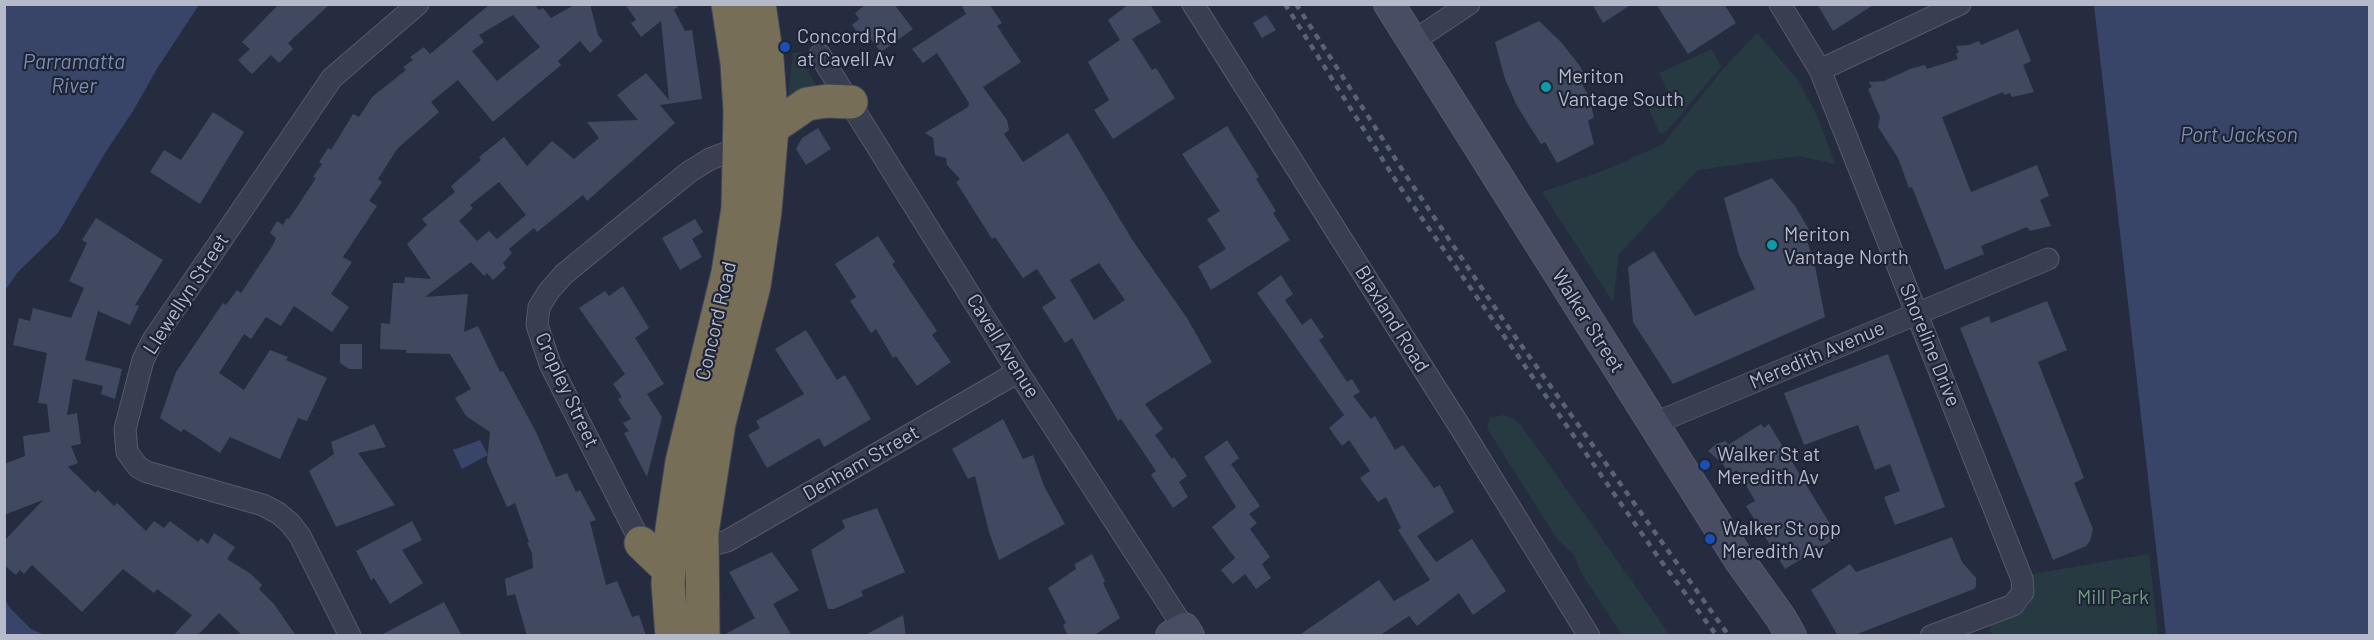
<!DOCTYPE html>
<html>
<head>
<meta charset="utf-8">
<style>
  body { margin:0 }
  #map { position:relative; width:2374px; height:640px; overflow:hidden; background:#252c40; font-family:Barlow,sans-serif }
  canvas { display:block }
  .frame { position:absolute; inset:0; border:6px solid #b5bacb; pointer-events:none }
</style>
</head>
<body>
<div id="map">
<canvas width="2374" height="640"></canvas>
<div class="frame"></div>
</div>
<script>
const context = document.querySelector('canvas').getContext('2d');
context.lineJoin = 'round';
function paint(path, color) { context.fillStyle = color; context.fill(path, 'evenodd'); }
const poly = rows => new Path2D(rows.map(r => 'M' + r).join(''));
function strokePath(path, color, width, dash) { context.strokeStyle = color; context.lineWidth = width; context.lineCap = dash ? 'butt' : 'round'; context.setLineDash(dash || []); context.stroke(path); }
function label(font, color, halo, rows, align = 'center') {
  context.font = font + ' Barlow,sans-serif'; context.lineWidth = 4.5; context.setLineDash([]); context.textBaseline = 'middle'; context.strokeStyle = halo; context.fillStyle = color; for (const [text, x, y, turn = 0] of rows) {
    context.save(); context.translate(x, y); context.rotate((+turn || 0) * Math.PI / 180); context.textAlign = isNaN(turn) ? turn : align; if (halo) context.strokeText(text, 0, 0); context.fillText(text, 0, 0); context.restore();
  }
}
paint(poly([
  [1757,33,1798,80,1818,118,1835,164,1799,156,1698,170,1619,254,1613,302,1542,192,1608,169,1663,144,1723,69],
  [1712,49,1721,67,1667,131,1660,134,1648,107,1669,94,1659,73],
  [802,52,802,60,819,90,787,102,793,53],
  [1503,415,1511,417,1520,424,1670,635,1622,635,1580,571,1575,556,1557,539,1487,428,1490,418],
  [2149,554,2158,635,1992,635,1988,623,2021,612,2029,605,2034,590,2032,574]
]), '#273a41');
paint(poly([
  [5,4,199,5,158,67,133,111,105,153,58,233,18,272,5,290],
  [2094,5,2369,5,2369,635,2166,635],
  [480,440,488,455,462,469,453,450],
  [4,599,11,609,31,629,45,635,5,635]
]), '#384568');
paint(poly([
  [279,4,330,4,288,43,293,49,279,63,271,55,252,74,238,60,250,49,242,42],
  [490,4,534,4,539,10,543,8,551,18,576,4,590,4,598,35,603,41,590,53,580,41,558,61,561,65,493,122,458,80,431,102,439,112,397,149,378,179,382,182,369,201,377,206,343,257,352,262,331,294,349,307,332,332,294,306,281,326,266,317,251,339,244,334,219,373,244,390,270,350,288,357,286,360,327,378,307,421,298,418,280,459,230,437,220,453,184,429,181,432,160,418,176,372,223,303,226,305,237,290,241,293,273,245,276,238,270,233,277,221,283,225,287,218,289,219,316,178,313,177,322,164,319,162,328,148,331,150,353,114,359,117,372,97,406,70,403,67,413,60,410,57,424,47,430,54],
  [513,15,540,47,497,81,472,51,484,42,479,35],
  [625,4,681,4,674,10,685,31,692,30,702,99,660,105,675,123,587,201,583,195,537,232,534,228,509,249,512,253,503,263,506,268,493,280,487,273,484,276,471,262,425,297,468,294,464,332,478,326,500,372,503,371,536,432,556,477,567,473,576,492,580,490,596,520,590,522,606,585,617,581,632,617,639,615,646,636,527,636,515,594,507,596,505,579,533,568,532,553,527,543,529,542,515,503,507,507,487,462,490,432,466,416,455,398,471,389,450,354,406,353,406,350,380,349,381,323,390,324,393,283,404,283,405,277,431,279,407,244,427,225,422,219,455,192,451,186,481,160,479,157,504,137,527,166,552,141,574,159,599,138,587,122,638,120,617,95,646,73,669,100,661,21,641,37,631,23,636,20],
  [499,182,526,215,497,239,489,231,477,241,459,221,473,208,470,205],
  [866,4,894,4,913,29,881,52,870,38,864,42,852,25,859,19,855,13],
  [961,4,989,4,1002,23,997,26,1021,62,983,87,1007,120,1009,130,1004,134,1023,162,1068,133,1133,241,1187,318,1212,362,1145,404,1163,429,1155,435,1172,459,1174,457,1187,476,1179,482,1188,497,1173,508,1151,475,1156,471,1121,419,1118,421,1072,338,1065,343,1042,307,1056,298,1037,269,1023,278,995,237,992,239,956,182,960,179,947,165,946,158,935,155,933,138,925,133,968,107,969,103,937,53,923,63,912,49,966,14],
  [1099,263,1125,300,1094,320,1070,280],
  [1129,4,1150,4,1161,22,1132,39,1152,70,1156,68,1175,98,1113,139,1094,110,1109,100,1088,62,1120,40,1108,20],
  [1592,4,1632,4,1603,23],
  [1656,4,1724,4,1736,23,1688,54],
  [1817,4,1875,4,1833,31],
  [1266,15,1276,30,1262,38,1253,23],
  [1539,21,1561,42,1580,66,1586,78,1581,82,1588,95,1594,117,1588,121,1594,144,1557,163,1545,142,1541,144,1517,106,1505,79,1495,42],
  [2018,29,2031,61,2023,65,2034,92,2012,97,2010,93,2004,95,2003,92,1942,117,1971,192,2037,165,2049,196,2040,200,2051,226,2030,231,2027,227,1981,246,1984,254,1945,270,1912,187,1909,188,1898,158,1878,127,1880,117,1868,89,1872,87,1869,82,1884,81,1910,69,1925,65,1927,69,1958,59,1956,54,1959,52,1956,46,1969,45,1979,41,1981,45],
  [213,112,244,132,200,204,150,172,164,150,181,160],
  [1227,126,1259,177,1256,179,1276,211,1273,213,1290,240,1211,290,1198,266,1226,249,1207,219,1220,211,1182,154],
  [818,128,831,149,806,165,796,149,802,138],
  [1772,178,1795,206,1814,238,1807,241,1814,261,1825,317,1673,384,1633,322,1628,267,1654,251,1695,316,1755,289,1739,255,1724,198],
  [96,218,163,260,135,305,139,306,130,325,98,311,85,360,122,369,115,399,101,394,103,386,73,379,67,415,77,413,81,444,71,446,78,463,68,467,95,493,98,490,114,506,117,503,146,531,154,521,164,528,170,521,198,542,201,538,208,544,214,533,235,547,227,559,251,574,262,585,259,589,274,604,296,636,243,636,219,613,197,636,173,636,192,615,157,589,154,593,123,569,82,612,32,565,24,574,20,570,16,575,4,565,4,541,43,500,4,515,4,464,25,456,23,436,50,432,47,404,38,403,47,353,13,345,19,318,30,321,33,308,71,318,84,288,69,281,87,243,82,240],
  [695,219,703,232,692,239,702,257,680,270,662,238],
  [878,236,895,262,892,264,937,331,932,335,951,362,917,386,896,356,893,358,876,329,871,333,850,301,856,297,835,264],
  [1281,275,1293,294,1285,300,1302,325,1311,318,1324,337,1319,340,1347,382,1352,379,1360,392,1353,396,1371,419,1375,416,1395,450,1403,445,1434,488,1440,485,1454,512,1417,536,1436,562,1472,539,1506,591,1473,615,1459,593,1417,626,1409,616,1379,636,1298,636,1379,580,1394,601,1430,580,1398,530,1401,528,1386,497,1378,502,1360,478,1370,471,1349,440,1342,446,1329,428,1344,415,1257,293],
  [623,286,649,328,635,338,664,384,647,394,662,417,647,477,624,433,629,431,623,423,631,419,618,399,622,397,613,384,625,374,579,308,605,291,609,296],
  [2047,301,2067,350,2038,362,2084,478,2074,483,2093,529,2090,541,2086,546,2053,560,1960,328,1989,316,1991,323],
  [806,330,837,380,845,375,871,419,824,447,819,438,767,468,748,435,760,428,756,421,804,394,775,349],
  [340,344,362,344,362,369,349,369,340,363],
  [1888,354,1945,507,1895,525,1884,497,1900,491,1890,464,1875,470,1858,425,1804,445,1784,393],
  [1003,419,1023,459,1033,455,1044,486,1065,524,999,560,989,532,975,476,968,479,952,449],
  [374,424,386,447,358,453,395,505,336,527,309,471,334,454,331,442],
  [1761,424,1764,428,1769,424,1838,537,1785,569,1746,506,1755,501,1737,470,1729,474,1723,464,1708,451,1716,444,1726,441,1728,445],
  [1227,440,1239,458,1231,464,1260,506,1249,514,1257,523,1250,529,1270,557,1262,564,1271,578,1256,589,1245,574,1233,584,1221,570,1235,558,1212,527,1236,507,1204,457],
  [877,508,905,572,861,591,863,596,834,609,828,609,811,550,845,528,842,520],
  [412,521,422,540,402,550,423,583,390,604,374,578,371,580,356,551],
  [1952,537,1962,562,1976,578,1976,586,1974,589,1852,636,1838,636,1811,590,1850,564,1856,572],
  [772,552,799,590,773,604,792,636,722,636,755,618,729,572],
  [1092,554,1105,581,1103,583,1120,618,1093,636,1068,636,1063,625,1066,623,1048,588,1076,569,1075,564],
  [444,602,462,636,379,636],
  [903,615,906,636,863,636]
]), '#404960');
const street = poly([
  [1193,4,1462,430,1589,636],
  [1780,4,1820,70,2022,579,2023,592,2013,605,1931,636],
  [1412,42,1469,4],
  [820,55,1018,372,1184,628],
  [1820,70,1960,4],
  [1653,424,2048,259],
  [641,543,550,364,537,325,539,307,549,291,564,274,689,172,710,159,741,147],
  [702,548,727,541,1018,372],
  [350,636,300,536,290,523,278,513,263,505,147,472,138,467,127,452,125,429,143,360,153,340,332,78,418,4]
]);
const secondary = poly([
  [1389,4,1740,561,1781,618,1791,636],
  [1171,636,1184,628,1189,636]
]);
const highway = poly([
  [772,128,807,104,827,101,851,102],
  [641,543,669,570],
  [672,636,668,584,672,529,682,462,728,273,738,208,740,111,737,63,728,4],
  [703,636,702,532,719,423,754,286,765,211,772,128,767,59,759,4]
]);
strokePath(street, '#545a6b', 23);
strokePath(secondary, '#545a6b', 32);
strokePath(highway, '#414758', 35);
strokePath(street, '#393f50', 21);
strokePath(secondary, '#474d63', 30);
strokePath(highway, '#766e56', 33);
strokePath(poly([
  [1285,4,1398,184,1661,561,1717,636],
  [1296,4,1407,177,1504,321,1729,636]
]), '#5b6277', 4.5, [6, 6]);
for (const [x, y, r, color] of [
  [785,47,6,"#1a4fb4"],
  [1546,87,6,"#0f9aa8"],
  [1772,245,6,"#0f9aa8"],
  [1705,465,6,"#1a4fb4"],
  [1710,539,6,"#1a4fb4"]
]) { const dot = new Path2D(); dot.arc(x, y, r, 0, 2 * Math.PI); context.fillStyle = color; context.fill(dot); strokePath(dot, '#1e2435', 2); }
label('20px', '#b5bacb', '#1e2435', [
  ["Concord Rd",797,36],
  ["at Cavell Av",797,59],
  ["Meriton",1558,76],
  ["Vantage South",1558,99],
  ["Meriton",1784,234],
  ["Vantage North",1784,257],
  ["Walker St at",1717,454],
  ["Meredith Av",1717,477],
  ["Walker St opp",1722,528],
  ["Meredith Av",1722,551]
], 'left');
label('20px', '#b5bacb', '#1e2435', [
  ["Llewellyn Street",186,294,-57],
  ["Blaxland Road",1392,319,58],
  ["Concord Road",716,321,-77],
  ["Walker Street",1588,321,58],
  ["Shoreline Drive",1930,345,68],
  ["Cavell Avenue",1003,346,58],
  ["Meredith Avenue",1817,355,-23],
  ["Cropley Street",567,390,65],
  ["Denham Street",861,463,-30]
]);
label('20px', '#6c9c7e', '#1e2435', [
  ["Mill Park",2113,597]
]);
label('italic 21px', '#7c8cb2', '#1e2435', [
  ["Parramatta",74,62],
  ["River",74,86],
  ["Port Jackson",2239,135]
]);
</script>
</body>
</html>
